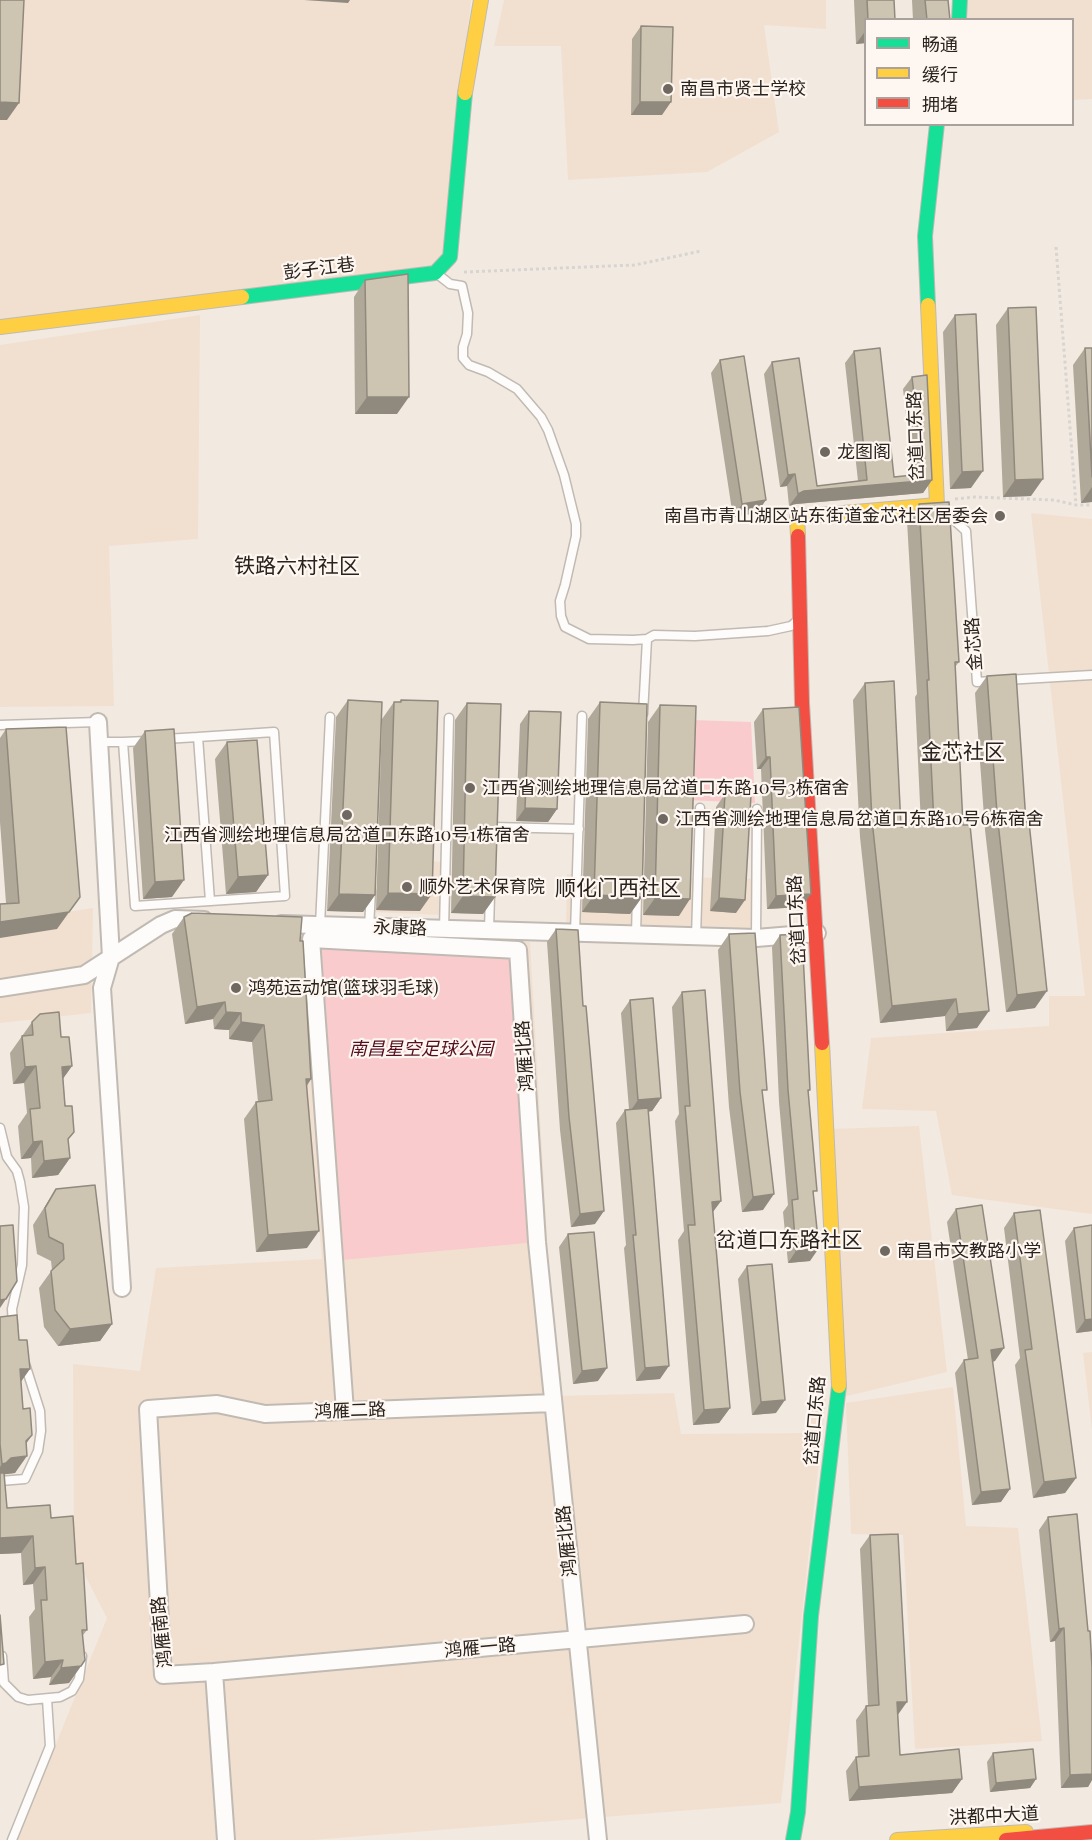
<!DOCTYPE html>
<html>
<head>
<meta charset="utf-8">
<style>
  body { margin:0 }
  #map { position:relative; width:1092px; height:1840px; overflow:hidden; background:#f2e9e0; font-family:"Playfair Display","Noto Sans SC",serif }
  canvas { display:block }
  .legend { position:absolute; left:864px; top:18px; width:210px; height:108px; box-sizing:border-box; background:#fef7f1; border:2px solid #a9a29c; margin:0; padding:8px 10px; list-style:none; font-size:18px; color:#29221d }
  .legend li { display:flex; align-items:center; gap:12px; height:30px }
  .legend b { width:30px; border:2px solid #a9a29c }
</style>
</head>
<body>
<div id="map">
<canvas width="1092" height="1840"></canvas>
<ul class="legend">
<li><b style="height:8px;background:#16e098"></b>畅通</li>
<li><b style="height:8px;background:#ffcf43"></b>缓行</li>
<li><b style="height:8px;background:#f24e42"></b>拥堵</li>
</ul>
</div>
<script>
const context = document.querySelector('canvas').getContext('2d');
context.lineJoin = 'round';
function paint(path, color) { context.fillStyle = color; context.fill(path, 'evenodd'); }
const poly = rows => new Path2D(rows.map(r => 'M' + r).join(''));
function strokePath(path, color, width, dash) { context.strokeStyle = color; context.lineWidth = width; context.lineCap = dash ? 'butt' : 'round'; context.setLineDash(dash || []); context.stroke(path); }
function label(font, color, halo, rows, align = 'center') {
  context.font = font + ' "Playfair Display","Noto Sans SC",serif'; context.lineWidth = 4.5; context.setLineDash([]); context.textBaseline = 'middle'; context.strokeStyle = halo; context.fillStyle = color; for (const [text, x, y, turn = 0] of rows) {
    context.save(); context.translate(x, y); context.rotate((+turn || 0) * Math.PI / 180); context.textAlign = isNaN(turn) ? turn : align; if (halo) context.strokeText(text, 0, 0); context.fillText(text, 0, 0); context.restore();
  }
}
paint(poly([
  [0,0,471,0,442,265,0,320],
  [504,0,826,0,826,29,764,25,779,132,707,172,568,180,561,46,494,46],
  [963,0,1092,0,1092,99,1073,100,1072,20,964,19],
  [200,315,198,539,109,546,114,706,0,707,0,345],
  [1031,513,1092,519,1092,1214,952,1195,936,1111,862,1109,871,1038,1049,1026,1049,996,1085,996],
  [372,859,444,862,442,915,371,912],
  [567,874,761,879,760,934,566,929],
  [93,908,91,1013,0,1023,0,922],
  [293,933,530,942,556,1396,674,1393,681,1434,804,1433,809,1405,826,1398,781,1803,313,1840,17,1840,107,1618,74,1554,73,1364,140,1371,156,1268,322,1259],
  [919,1126,947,1372,843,1397,831,1129],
  [1092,1352,1092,1430,1083,1353],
  [953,1387,966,1526,1018,1528,1042,1741,915,1749,903,1535,851,1534,846,1403]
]), '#f1e0d0');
paint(poly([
  [692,720,751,722,755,803,687,800],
  [318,948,512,956,527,1243,342,1260]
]), '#f9cbcc');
const lane = poly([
  [436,273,450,284,462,286,468,313,467,334,463,347,463,358,469,365,488,372,517,389,541,417,548,430,564,475,576,524,576,536,565,585,560,601,561,616,565,627,589,639,633,640,647,639,654,635,695,636,768,631,791,626,797,621],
  [942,509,966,531,977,682,993,681],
  [1006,680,1092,675],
  [643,714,647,639],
  [0,725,98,722],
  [198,737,274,732,285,896,210,901],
  [99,742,123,742,135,906,210,901,198,737,165,739],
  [123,742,147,741],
  [492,827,579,829],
  [320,925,330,717],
  [369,927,371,891],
  [444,929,449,718],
  [489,930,490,895],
  [575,933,582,716],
  [636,935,637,895],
  [696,937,700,808],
  [756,938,757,809],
  [0,1128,7,1157,17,1171,20,1182,24,1207,22,1265,12,1309,13,1326],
  [0,1481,25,1479,38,1451,41,1431,40,1411,25,1364],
  [2,1656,4,1683,18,1697,28,1700,60,1697,72,1691,79,1679,82,1656],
  [12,1840,50,1746,47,1699]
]);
const street = poly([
  [98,722,111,957,102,988,122,1288],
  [281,924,756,938,817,933],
  [0,988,84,975,161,925,175,919,204,920],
  [345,1411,311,939,518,950,537,1242,598,1840],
  [214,1672,745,1624],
  [226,1840,214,1672,163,1675,148,1409,217,1404,265,1414,553,1403]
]);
const fast = poly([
  [959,20,960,0],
  [242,297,435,273,450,257,465,93],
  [928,305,925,236,937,124],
  [793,1840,798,1812,811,1616,839,1386]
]);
const slow = poly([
  [465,93,481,0],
  [0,327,242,297],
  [798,536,797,517,937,505,928,305],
  [822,1043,839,1386],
  [897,1840,1026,1832]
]);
const jam = poly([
  [798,536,802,703,822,1043],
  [1006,1840,1092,1832]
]);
strokePath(lane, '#c0bab3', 11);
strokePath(street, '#c0bab3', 20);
strokePath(fast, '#c0bab3', 16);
strokePath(slow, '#c0bab3', 16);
strokePath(jam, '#c0bab3', 16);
strokePath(poly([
  [1056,247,1076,505],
  [464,272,635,265,701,251],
  [955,499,975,497,1054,500,1076,505,1092,505]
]), '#d7d5d2', 3, [3, 3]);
strokePath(lane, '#fdfcfa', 8);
strokePath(street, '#fdfcfa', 16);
strokePath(fast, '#16e098', 14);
strokePath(slow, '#ffcf43', 14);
strokePath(jam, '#f24e42', 14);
paint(poly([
  [854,0,894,0,895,20,866,20,866,43,856,44],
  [912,0,948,0,950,20,913,20],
  [641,26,662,115,631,115,632,39],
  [365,280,397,414,355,414,354,297],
  [1008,308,1031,496,1003,497,996,325],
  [955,315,971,488,950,489,943,332],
  [1085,348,1092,348,1092,502,1081,503,1073,365],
  [854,351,894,477,913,475,903,389,912,377,932,480,923,493,796,504,789,506,787,486,780,487,764,374,772,362,817,486,858,481,845,363],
  [720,360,757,513,733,517,711,373],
  [919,504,959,662,955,667,963,825,977,1028,946,1031,945,1016,880,1023,860,837,853,700,865,683,901,827,921,825,915,697,917,694,907,521],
  [987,676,1035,1008,1006,1012,985,830,975,693],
  [348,700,375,895,363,912,327,911,336,717],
  [401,700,420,911,376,910,382,719,394,702,399,702],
  [600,702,642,897,630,914,582,912,588,719],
  [467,703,495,897,483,914,451,913,455,720],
  [660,705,679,916,643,915,648,722],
  [763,709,802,907,767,909,761,769,757,769,754,722],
  [529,711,557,809,548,822,516,821,520,724],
  [6,729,57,929,6,903,0,822,0,738],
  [145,731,172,897,143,899,133,748],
  [227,742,268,875,256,892,226,894,215,759],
  [725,794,736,913,710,911,716,807],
  [184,917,300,941,311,1079,307,1086,307,1248,256,1252,244,1119,256,1102,258,1102,252,1042,229,1039,229,1030,214,1029,213,1019,185,1024,172,934],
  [556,929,595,1224,571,1227,560,1130,547,942],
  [729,934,762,1096,763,1210,742,1212,729,1107,718,950],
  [780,935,810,1090,808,1092,814,1196,810,1261,788,1263,783,1212,788,1205,779,1102,772,947],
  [682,992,721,1201,713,1211,730,1408,719,1423,693,1425,678,1240,684,1231,675,1121,679,1114,672,1007],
  [630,1000,661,1098,652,1111,648,1112,660,1379,636,1381,624,1248,626,1245,616,1123,625,1110,629,1109,621,1013],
  [32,1022,61,1037,72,1066,63,1078,70,1158,58,1175,32,1178,31,1158,21,1159,18,1126,27,1113,24,1083,13,1084,10,1053],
  [56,1189,112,1324,100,1341,58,1346,44,1327,39,1288,52,1270,51,1261,37,1254,33,1225],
  [956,1209,995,1361,993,1362,1001,1502,972,1505,955,1373,964,1360,968,1360,947,1222],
  [1014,1213,1076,1478,1065,1493,1033,1498,1015,1365,1020,1358,1004,1228],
  [1074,1228,1092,1331,1076,1333,1065,1241],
  [568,1234,598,1381,573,1384,559,1247],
  [747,1266,776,1413,752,1415,738,1279],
  [0,1317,21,1381,23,1409,32,1435,26,1444,15,1473,4,1474,7,1508,51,1518,76,1564,87,1630,83,1635,81,1666,69,1683,49,1685,51,1677,33,1679,29,1617,35,1609,33,1584,23,1585,21,1553,0,1554],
  [1048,1517,1088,1631,1092,1668,1092,1780,1088,1787,1061,1788,1055,1641,1050,1642,1039,1530],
  [870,1535,898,1715,900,1755,962,1779,952,1793,849,1801,846,1771,856,1757,858,1757,856,1720,866,1706,868,1705,860,1549],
  [993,1753,1036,1779,1030,1788,990,1792,987,1762]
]), '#b0a999');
paint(poly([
  [304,0,350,0,348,3],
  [866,30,866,43,856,44],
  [0,102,19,103,7,120,0,120],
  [640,102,671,102,662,115,631,115],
  [367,397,409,397,397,414,355,414],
  [983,471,971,488,950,489,962,472],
  [795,474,787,486,780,487,788,475],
  [1043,479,1031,496,1003,497,1015,480],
  [932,480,923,493,796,504,789,506,798,494,804,491],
  [1092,487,1092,502,1081,503],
  [766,500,757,513,733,517,742,504],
  [766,757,770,757,761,769,757,769],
  [525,808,557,809,548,822,516,821],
  [268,875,256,892,226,894,238,877],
  [184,880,172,897,143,899,155,882],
  [388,893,432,894,420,911,376,910],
  [339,894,375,895,363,912,327,911],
  [811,894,802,907,767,909,776,896],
  [594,895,642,897,630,914,582,912],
  [463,896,495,897,483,914,451,913],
  [80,897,57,929,0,938,0,922],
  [655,898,690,899,679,916,643,915],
  [719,898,745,900,736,913,710,911],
  [1047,991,1035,1008,1006,1012,1017,995],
  [956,999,945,1016,880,1023,892,1006],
  [225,1002,213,1019,185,1024,197,1007],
  [989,1011,977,1028,946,1031,958,1014],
  [226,1012,241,1013,229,1030,214,1029],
  [241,1022,264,1025,252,1042,229,1039],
  [36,1066,24,1083,13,1084,25,1067],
  [72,1066,60,1083,62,1067],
  [306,1079,311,1079,299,1096],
  [661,1098,652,1111,629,1113,638,1100],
  [42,1141,31,1158,21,1159,33,1142],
  [70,1158,58,1175,32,1178,44,1161],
  [774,1194,763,1210,742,1212,753,1197],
  [721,1201,710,1216,712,1202],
  [604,1211,595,1224,571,1227,580,1214],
  [319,1231,307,1248,256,1252,268,1235],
  [819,1248,810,1261,788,1263,796,1251],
  [6,1299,0,1308,0,1300],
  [1092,1319,1092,1331,1076,1333,1085,1320],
  [112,1324,100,1341,58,1346,70,1329],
  [1004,1348,995,1361,982,1363,991,1350],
  [669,1366,660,1379,636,1381,645,1368],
  [607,1368,598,1381,573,1384,582,1371],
  [20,1369,30,1369,18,1386],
  [785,1400,776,1413,752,1415,761,1402],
  [730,1408,719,1423,693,1425,704,1410],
  [32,1435,20,1452,27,1456,15,1473,0,1475,0,1467,2,1464],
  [1076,1478,1065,1493,1033,1498,1044,1482],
  [1010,1489,1001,1502,972,1505,981,1492],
  [33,1536,21,1553,0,1554,0,1538],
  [45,1567,33,1584,23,1585,35,1568],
  [1064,1628,1055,1641,1050,1642,1059,1629],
  [63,1660,51,1677,33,1679,45,1662],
  [81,1666,69,1683,49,1685,61,1668],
  [897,1702,907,1702,897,1716],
  [1092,1774,1092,1780,1088,1787,1061,1788,1070,1775],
  [962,1779,952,1793,849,1801,859,1787],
  [1036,1779,1030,1788,990,1792,996,1783]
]), '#90897d');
const building = poly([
  [0,0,24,0,19,103,0,102,0,0],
  [867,0,894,0,895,20,868,20,867,0],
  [925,0,948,0,950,20,927,20,925,0],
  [641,26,673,27,671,102,640,102,641,26],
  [408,274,409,397,367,397,365,280,408,274],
  [1036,307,1043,479,1015,480,1008,308,1036,307],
  [976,314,983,471,962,472,955,315,976,314],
  [880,348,894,477,923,474,912,377,927,375,932,480,804,491,798,494,795,474,788,475,772,362,799,358,817,486,867,480,854,351,880,348],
  [1085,348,1092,348,1092,477,1085,348],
  [744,356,766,500,742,504,720,360,744,356],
  [949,502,959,662,955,662,963,825,970,825,989,1011,958,1014,956,999,892,1006,872,820,865,683,894,681,901,827,934,824,927,680,929,680,919,504,949,502],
  [1016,674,1026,822,1029,822,1047,991,1017,995,997,813,987,676,1016,674],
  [348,700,382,702,375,895,339,894,348,700],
  [401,700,438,701,432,894,388,893,394,702,401,702,401,700],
  [600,702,647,704,642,897,594,895,600,702],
  [467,703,501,704,495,897,463,896,467,703],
  [660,705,696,706,690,899,655,898,660,705],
  [799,707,811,894,776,896,770,757,766,757,763,709,799,707],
  [529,711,561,712,557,809,525,808,529,711],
  [66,727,80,897,69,912,0,922,0,904,19,903,6,729,66,727],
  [174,729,184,880,155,882,145,731,174,729],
  [257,740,268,875,238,877,227,742,257,740],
  [725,794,751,795,745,900,719,898,725,794],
  [192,913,302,917,300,941,303,941,311,1079,306,1079,319,1231,268,1235,256,1102,272,1100,264,1025,241,1022,241,1013,226,1012,225,1002,197,1007,184,917,192,913],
  [556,929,578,930,583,1006,586,1006,604,1211,580,1214,569,1117,556,929],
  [755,933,767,1090,762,1090,774,1194,753,1197,740,1092,729,934,755,933],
  [802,934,810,1090,808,1090,817,1191,813,1191,819,1248,796,1251,792,1200,798,1199,788,1090,780,935,802,934],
  [705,990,721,1201,712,1202,730,1408,704,1410,688,1225,695,1225,685,1106,690,1106,682,992,705,990],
  [653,998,661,1098,638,1100,630,1000,653,998],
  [59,1012,61,1037,69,1037,72,1066,62,1067,65,1106,72,1106,74,1132,68,1139,70,1158,44,1161,42,1141,33,1142,30,1109,40,1108,36,1066,25,1067,22,1036,33,1035,32,1022,40,1014,59,1012],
  [648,1108,669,1366,645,1368,633,1235,636,1235,625,1110,648,1108],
  [95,1185,112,1324,70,1329,55,1310,51,1271,64,1259,63,1244,49,1237,45,1208,56,1189,95,1185],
  [982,1205,1004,1348,991,1350,1010,1489,981,1492,964,1360,978,1358,956,1209,982,1205],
  [1040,1210,1076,1478,1044,1482,1025,1350,1032,1349,1014,1213,1040,1210],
  [13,1225,17,1281,6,1299,0,1300,0,1226,13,1225],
  [1092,1225,1092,1319,1085,1320,1074,1228,1092,1225],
  [594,1232,607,1368,582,1371,568,1234,594,1232],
  [772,1264,785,1400,761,1402,747,1266,772,1264],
  [17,1315,19,1340,27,1340,30,1369,20,1369,23,1409,30,1408,32,1435,26,1441,27,1456,11,1458,6,1463,2,1464,0,1444,0,1317,17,1315],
  [0,1473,4,1473,7,1508,50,1505,51,1518,73,1516,76,1564,83,1563,87,1630,82,1630,85,1660,81,1666,61,1668,63,1660,45,1662,41,1600,47,1600,45,1567,35,1568,33,1536,0,1538,0,1473],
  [1077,1514,1088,1631,1090,1631,1092,1668,1092,1774,1070,1775,1064,1628,1059,1629,1048,1517,1077,1514],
  [898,1534,907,1702,897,1702,900,1755,959,1749,962,1779,859,1787,856,1757,869,1756,866,1706,879,1705,870,1535,898,1534],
  [0,1615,4,1664,0,1665,0,1615],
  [1033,1749,1036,1779,996,1783,993,1753,1033,1749]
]);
paint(building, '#cdc4b2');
strokePath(building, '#90897d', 1.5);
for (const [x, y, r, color] of [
  [668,89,6,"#6f6861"],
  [825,452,6,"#6f6861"],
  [1000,516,6,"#6f6861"],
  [470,788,6,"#6f6861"],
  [347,815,6,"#6f6861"],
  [663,819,6,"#6f6861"],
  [407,887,6,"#6f6861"],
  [236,988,6,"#6f6861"],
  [885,1251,6,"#6f6861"]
]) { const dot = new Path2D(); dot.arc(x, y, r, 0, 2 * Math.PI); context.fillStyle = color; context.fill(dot); strokePath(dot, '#fef7f1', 2); }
label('18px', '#29221d', '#fef7f1', [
  ["南昌市贤士学校",680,89],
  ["龙图阁",837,452],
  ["南昌市青山湖区站东街道金芯社区居委会",988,516,"right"],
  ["江西省测绘地理信息局岔道口东路10号3栋宿舍",482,788],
  ["江西省测绘地理信息局岔道口东路10号6栋宿舍",675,819],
  ["江西省测绘地理信息局岔道口东路10号1栋宿舍",347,835,"center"],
  ["顺外艺术保育院",419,887],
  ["鸿苑运动馆(篮球羽毛球)",248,988],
  ["南昌市文教路小学",897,1251]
], 'left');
label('18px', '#29221d', '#fef7f1', [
  ["彭子江巷",319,269,-7],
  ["岔道口东路",916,436,-92],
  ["金芯路",974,644,-94],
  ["岔道口东路",797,920,-93],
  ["永康路",400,928,2],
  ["鸿雁北路",525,1056,-94],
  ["鸿雁二路",350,1411,-2],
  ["岔道口东路",815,1421,-85],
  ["鸿雁北路",567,1541,-96],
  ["鸿雁南路",162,1632,-96],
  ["鸿雁一路",480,1648,-5],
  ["洪都中大道",994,1816,-3]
]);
label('italic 18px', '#530e1f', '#fef7f1', [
  ["南昌星空足球公园",421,1049]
]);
label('21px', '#29221d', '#fef7f1', [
  ["铁路六村社区",297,566],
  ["金芯社区",963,752],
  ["顺化门西社区",618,888],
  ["岔道口东路社区",789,1240]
]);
</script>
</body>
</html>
